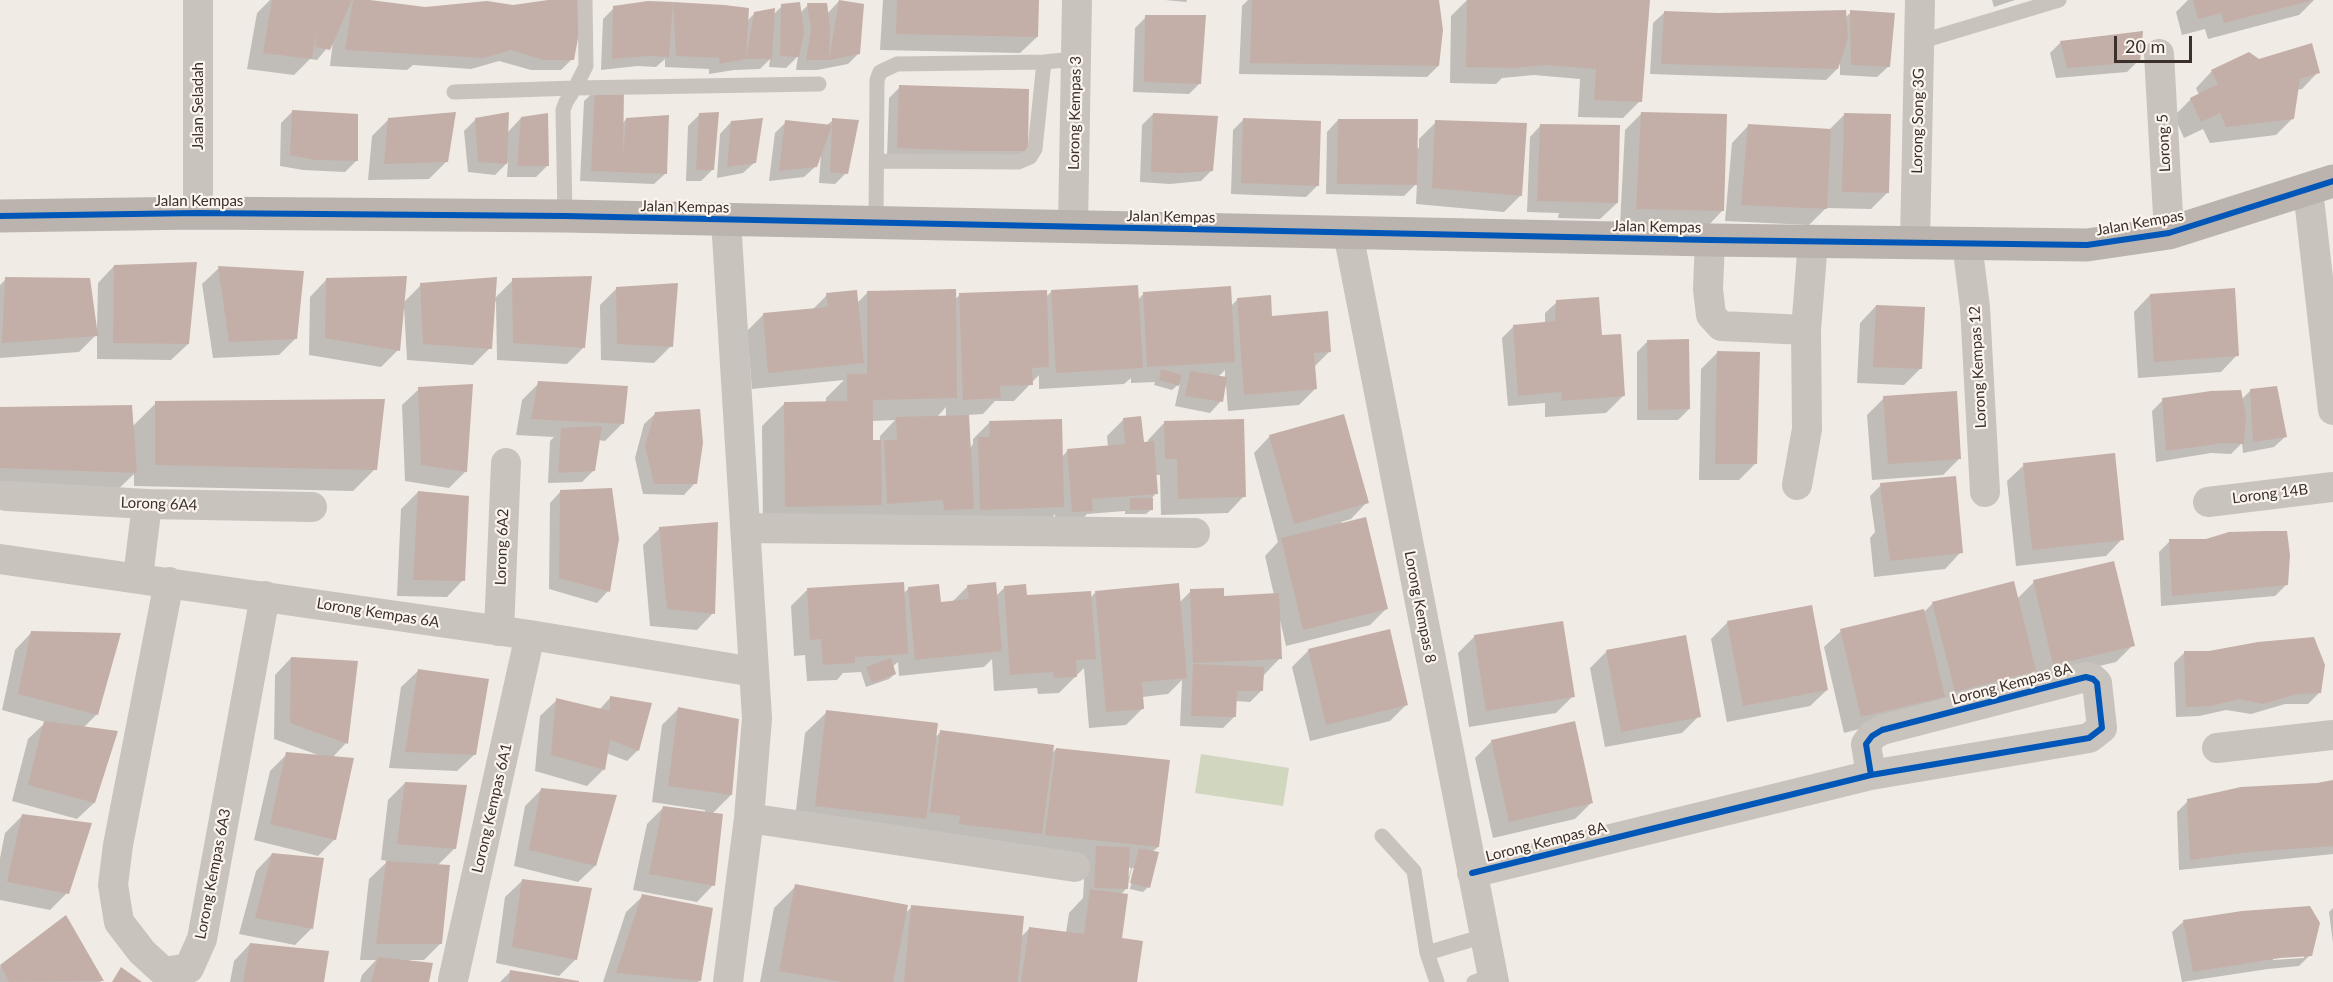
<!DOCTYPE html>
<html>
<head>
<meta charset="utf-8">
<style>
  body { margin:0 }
  #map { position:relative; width:2333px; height:982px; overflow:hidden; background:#f0ebe5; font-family:Lato,sans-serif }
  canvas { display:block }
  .scale { position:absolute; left:2114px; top:36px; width:78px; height:27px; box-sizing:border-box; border:3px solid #3b302b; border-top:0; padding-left:8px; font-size:18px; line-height:21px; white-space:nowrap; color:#3b302b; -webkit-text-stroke:4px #fbf5ee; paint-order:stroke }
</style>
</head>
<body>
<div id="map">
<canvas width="2333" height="982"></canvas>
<div class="scale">20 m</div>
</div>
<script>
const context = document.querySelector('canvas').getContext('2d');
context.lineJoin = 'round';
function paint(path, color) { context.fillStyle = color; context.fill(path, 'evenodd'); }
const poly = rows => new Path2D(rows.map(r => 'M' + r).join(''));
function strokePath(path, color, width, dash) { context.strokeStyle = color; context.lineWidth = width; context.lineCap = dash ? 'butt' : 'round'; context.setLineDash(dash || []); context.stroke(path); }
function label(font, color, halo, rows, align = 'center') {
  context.font = font + ' Lato,sans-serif'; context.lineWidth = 4.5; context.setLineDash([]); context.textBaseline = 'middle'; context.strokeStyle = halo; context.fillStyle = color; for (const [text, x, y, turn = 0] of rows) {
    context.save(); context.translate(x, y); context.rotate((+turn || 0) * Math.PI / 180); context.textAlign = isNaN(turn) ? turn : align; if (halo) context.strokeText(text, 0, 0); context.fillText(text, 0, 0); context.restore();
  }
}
paint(poly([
  [1201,754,1289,768,1283,806,1195,793]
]), '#d1d6bf');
paint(poly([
  [270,0,359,0,426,9,513,7,570,0,572,59,561,70,531,70,499,61,471,69,413,65,407,70,330,66,333,41,317,60,310,59,294,75,247,69,257,13],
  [883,0,1038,0,1037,37,1020,53,880,50],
  [1165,0,1187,0,1186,2],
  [1248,0,1438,0,1438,66,1427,77,1239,74,1242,6],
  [1467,0,1648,0,1640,101,1623,118,1578,117,1580,79,1534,75,1502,78,1496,84,1450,83,1451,16],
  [1992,0,2015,0,1994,7],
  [2188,0,2314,0,2299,15,2208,39,2205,29,2182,35,2176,12],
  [839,1,859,53,848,64,817,70,796,70,798,56,786,68,769,67,770,59,760,69,734,70,709,74,709,69,665,67,665,59,656,67,637,66,601,70,603,19,614,8,648,3,747,10,747,21,755,13,773,15,782,6,800,13,808,5,827,14],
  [1665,12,1845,18,1851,12,1889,66,1877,77,1840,75,1840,61,1837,69,1826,80,1650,74,1653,23],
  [1146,17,1200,83,1189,94,1133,92,1135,28],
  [2061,42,2138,61,2127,72,2056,78,2050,53],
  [2258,60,2318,72,2302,89,2297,90,2293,118,2276,135,2210,143,2203,129,2184,138,2174,116,2191,99,2199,95,2196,88,2212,71],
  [900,87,1026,150,1015,161,887,158,889,98],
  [596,90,623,123,626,119,666,173,654,184,580,181,584,101],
  [293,111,356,161,345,172,303,170,280,166,281,123],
  [1153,114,1212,170,1201,181,1170,184,1140,182,1142,125],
  [1641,114,1722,211,1706,228,1620,225,1625,130],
  [1845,114,1888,192,1871,209,1826,208,1809,225,1725,221,1732,143,1748,126,1829,130],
  [699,115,712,170,701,181,686,181,688,126],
  [521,118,547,166,536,177,507,177,508,162,495,175,468,172,464,131,475,120,507,133],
  [389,119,446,162,429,179,368,180,372,136],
  [1244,119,1317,186,1306,197,1231,194,1233,130],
  [833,120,846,173,835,184,819,183,821,154,816,166,804,177,769,181,775,133,786,122,826,126],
  [1338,120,1419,148,1419,139,1436,122,1521,195,1504,212,1416,204,1417,183,1404,196,1326,194,1327,132],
  [731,122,755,162,743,173,717,178,720,134],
  [1541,125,1617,203,1600,219,1558,218,1559,213,1527,212,1530,137],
  [114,266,188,344,171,360,97,359,97,334,79,352,0,358,0,285,6,279,97,329,98,283],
  [219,268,296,338,279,355,213,358,202,284],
  [326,280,403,303,421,285,494,299,513,280,584,347,567,364,497,360,496,301,494,301,490,348,473,365,407,360,404,307,403,307,398,350,381,367,309,355,310,297],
  [616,289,671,346,654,363,601,360,600,305],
  [1052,291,1138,300,1144,293,1230,307,1238,299,1330,351,1314,367,1315,389,1299,405,1228,411,1226,385,1221,401,1210,413,1175,406,1180,383,1172,390,1154,385,1155,382,1131,383,1131,378,1124,384,1039,389,1039,375,1014,401,995,401,983,414,968,415,970,448,973,444,973,439,990,422,1062,457,1068,450,1108,447,1107,436,1124,419,1142,443,1148,443,1148,440,1164,423,1244,496,1228,513,1161,515,1160,475,1155,475,1156,493,1152,498,1152,509,1146,514,1125,514,1125,511,1087,514,1075,527,1056,528,1055,514,1046,524,871,520,871,514,859,527,763,528,762,426,784,404,826,403,826,398,844,380,752,389,747,331,763,315,812,310,827,295,856,304,867,293,955,299,960,295,1045,298],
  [1225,370,1225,379,1218,377],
  [946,407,946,417,936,418],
  [895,420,880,436,880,442,872,442,872,421],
  [2150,295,2237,355,2221,372,2138,378,2134,312],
  [1557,302,1601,334,1623,396,1606,413,1545,417,1545,403,1508,406,1502,338,1513,327,1545,324,1545,313],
  [1876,306,1920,369,1904,385,1857,383,1860,323],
  [1648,341,1689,409,1678,420,1637,420,1637,352],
  [1718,352,1756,463,1739,480,1699,480,1701,369],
  [539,383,622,424,605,441,598,440,593,471,582,482,548,483,550,441,554,437,516,435,522,400],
  [419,389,466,471,449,488,405,481,402,405],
  [2251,390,2286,436,2274,447,2243,453,2242,443,2231,454,2211,453,2156,462,2152,411,2163,400,2241,400],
  [1884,398,1960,458,1943,475,1872,480,1867,415],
  [156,403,375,469,353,491,134,486,134,474,113,494,0,490,0,409,132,427],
  [656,413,695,483,684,495,643,494,635,458,644,424],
  [1270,436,1367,502,1351,519,1341,522,1386,609,1370,625,1286,646,1280,620,1280,658,1264,675,1261,691,1250,702,1235,701,1235,716,1223,728,1180,726,1182,680,1168,694,1142,697,1143,708,1126,725,1089,728,1084,668,1059,693,1038,694,1037,688,994,691,992,659,984,667,899,676,898,662,892,667,895,674,889,679,866,687,861,672,843,673,837,680,807,681,805,655,794,656,791,606,807,590,903,594,909,588,939,604,952,602,968,586,995,597,1005,587,1025,597,1090,598,1096,592,1179,603,1191,591,1223,597,1274,595,1265,556,1278,542,1254,453],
  [2024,465,2122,539,2106,556,2016,566,2007,481],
  [1881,485,1961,552,1945,569,1874,577,1870,538,1875,532,1870,496],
  [561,491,608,591,597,603,549,589,550,503],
  [418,492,463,580,447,597,397,596,401,509],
  [660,528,713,613,697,630,650,626,643,545],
  [2207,540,2286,585,2275,596,2161,606,2159,552,2170,541],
  [2034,582,2133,645,2116,662,2037,681,2034,671,2018,687,1844,733,1824,647,1841,631,1924,612,1933,603,2017,599],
  [1728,622,1827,690,1810,706,1727,722,1711,639],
  [31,633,97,714,83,728,94,803,77,819,12,801,28,739,46,722,2,710,15,650],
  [1475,636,1573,696,1556,713,1469,727,1458,653],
  [1309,650,1407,704,1390,721,1310,741,1292,667],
  [1607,651,1699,716,1682,733,1605,747,1590,668],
  [2185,652,2319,693,2308,704,2285,704,2251,714,2226,710,2199,716,2176,717,2174,663],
  [291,658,346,743,332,758,335,839,318,856,254,840,270,771,287,754,318,755,274,739,275,675],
  [418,671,474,755,457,771,389,768,401,687],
  [610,698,638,750,627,761,606,753,604,769,587,786,535,771,540,716,557,700,599,710],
  [679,708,731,795,712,814,713,885,697,902,633,890,647,824,664,807,705,813,705,810,652,802,662,725],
  [827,712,934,738,941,732,1051,754,1056,749,1158,847,1152,852,1148,887,1143,892,1130,889,1135,868,1132,868,1127,888,1120,895,1120,940,1136,982,760,982,774,908,796,886,904,914,912,907,1021,937,1029,929,1066,933,1069,913,1083,898,1085,863,794,827,805,733],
  [1128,867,1131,868,1129,877,1127,877],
  [1492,741,1591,803,1575,819,1493,838,1475,758],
  [2333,782,2333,854,2179,870,2177,812,2188,801],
  [405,783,455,848,437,866,441,943,424,960,409,960,428,982,360,982,362,975,376,960,360,960,369,879,388,861,381,860,388,800],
  [542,789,595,866,578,882,514,866,525,806],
  [22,816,67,893,50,910,0,900,0,858,5,833],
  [272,854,311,929,295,945,239,934,256,871],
  [522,881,576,959,559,976,496,963,505,897],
  [643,896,700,980,698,982,603,982,626,912],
  [2333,908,2333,943,2329,912],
  [66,917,101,982,0,982,0,967],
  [2184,921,2310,955,2299,966,2268,969,2182,982,2172,932],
  [2304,955,2304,958,2273,960,2273,957],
  [250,944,322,982,230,982,234,961],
  [511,971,577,982,500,982]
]), '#0003');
paint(poly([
  [272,0,352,0,330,50,315,47,316,31,312,59,263,53],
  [353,0,370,0,425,7,487,1,513,5,548,0,585,0,574,60,543,60,511,50,483,58,345,50],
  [839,0,864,4,860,54,829,60,806,60,811,30,807,3,827,3,830,27,829,60],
  [897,0,1039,0,1038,37,896,34],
  [1252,0,1439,0,1443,30,1439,66,1250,63],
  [1467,0,1650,0,1642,102,1594,100,1596,69,1546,65,1514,68,1466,67],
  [2193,0,2310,0,2310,1,2224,23,2221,13,2198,19],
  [648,1,673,2,724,5,749,8,746,59,754,12,775,8,772,59,746,59,719,64,720,58,676,56,673,2,669,57,649,56,612,59,613,6],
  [800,2,804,32,799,57,780,56,781,4],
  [1846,10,1848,38,1838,69,1661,64,1664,11,1718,13],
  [1850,10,1895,13,1890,67,1851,65],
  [1145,15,1206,15,1201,84,1144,82],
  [2143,31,2140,62,2067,68,2060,41],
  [2312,43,2320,73,2300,79,2294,119,2226,127,2220,113,2201,122,2190,98,2218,84,2211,70,2249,52,2259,59],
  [899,85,1029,89,1028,151,969,151,897,148],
  [595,88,624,88,623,156,626,118,669,115,667,174,591,171],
  [292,110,358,114,358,161,315,160,290,155],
  [456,112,448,162,384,164,388,118],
  [509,112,507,164,478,162,475,118],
  [719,112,714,170,696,170,699,113],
  [1641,112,1727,114,1724,211,1636,209],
  [548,113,549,166,517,166,521,117],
  [1153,113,1218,116,1213,171,1182,173,1151,172],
  [1844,113,1891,114,1889,193,1842,192],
  [763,118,756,163,727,167,731,121],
  [832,118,859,120,848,174,830,172,832,125,817,167,779,171,785,120,832,125],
  [1243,118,1321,121,1319,186,1241,183],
  [1338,119,1418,119,1417,185,1337,184],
  [1435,120,1527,123,1522,196,1432,188],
  [1540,124,1620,125,1618,203,1537,201],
  [1748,124,1831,129,1827,209,1741,205],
  [197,262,189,344,113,343,114,265],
  [218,266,304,271,297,339,229,342],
  [407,276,400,351,325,338,326,278],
  [592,276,585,348,513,343,512,278],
  [5,277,90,278,98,336,2,343],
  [497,277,492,349,423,344,420,283],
  [678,283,673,347,617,344,616,287],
  [1138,285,1143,368,1056,373,1051,290],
  [1231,286,1235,362,1147,367,1143,292],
  [2235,288,2239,356,2154,362,2150,294],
  [956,289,957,398,873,400,873,440,881,440,882,505,785,507,784,402,847,401,847,374,867,374,867,291],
  [857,290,864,363,768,373,763,313,828,307,826,293],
  [1047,290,1049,367,1032,368,1033,385,1000,386,1001,398,963,400,959,293],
  [1271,295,1272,316,1328,311,1331,352,1314,353,1317,389,1244,395,1237,298],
  [1599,297,1602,335,1621,334,1625,396,1562,401,1561,392,1518,396,1513,325,1555,321,1556,300],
  [1876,305,1925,307,1922,369,1873,367],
  [1689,339,1690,409,1648,410,1647,340],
  [1717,351,1760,352,1757,464,1715,464],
  [1161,369,1182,375,1179,386,1159,380],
  [1190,371,1227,377,1223,402,1185,396],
  [538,381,628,386,624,424,531,419],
  [473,384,467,472,421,465,418,387],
  [2277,386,2287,437,2253,442,2250,389],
  [2241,390,2246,416,2244,444,2223,443,2166,451,2162,398,2211,391],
  [1957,391,1961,459,1888,464,1883,396],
  [385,399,377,470,155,465,155,401],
  [132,405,137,473,0,468,0,407],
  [700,409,703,443,697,484,654,484,645,446,655,412],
  [1344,414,1369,503,1294,524,1269,435],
  [969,415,974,509,944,510,943,500,887,504,884,440,897,440,896,417],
  [1141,416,1144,442,1154,441,1158,494,1092,499,1093,511,1072,512,1067,449,1125,444,1123,418],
  [1062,419,1064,507,980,510,978,437,990,437,989,421],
  [1244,419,1246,497,1178,499,1177,459,1165,459,1164,421],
  [602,426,595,471,558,473,561,428],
  [2115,453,2124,540,2032,550,2023,463],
  [1956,476,1963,553,1890,561,1880,483],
  [612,488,619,539,610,592,559,578,560,490],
  [418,491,469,496,465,581,413,580],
  [1130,498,1153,498,1153,510,1130,510],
  [1366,517,1388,609,1303,630,1281,538],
  [718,522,715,614,667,609,659,527],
  [2265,531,2287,531,2290,555,2288,585,2172,596,2169,539,2206,539,2229,532],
  [2114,561,2135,646,2053,665,2033,580],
  [2014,581,2036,671,1955,692,1932,602],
  [904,582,908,654,855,657,855,663,823,665,821,639,810,640,807,588],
  [996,582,1002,651,915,660,908,587,939,584,941,602,969,599,967,585],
  [1179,583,1187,678,1142,682,1144,709,1106,712,1095,591],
  [1026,584,1027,595,1091,591,1096,659,1076,660,1077,677,1054,678,1053,672,1010,675,1004,586],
  [1224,588,1224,596,1279,593,1282,659,1193,663,1190,589],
  [1812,605,1828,690,1743,706,1727,621],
  [1924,609,1945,697,1861,717,1840,629],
  [1563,621,1575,697,1486,711,1474,635],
  [1390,629,1408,705,1326,725,1308,649],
  [31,631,121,633,98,715,18,694],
  [1686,635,1701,717,1621,732,1606,650],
  [2314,637,2325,665,2321,693,2297,694,2263,704,2239,699,2211,706,2186,707,2184,651,2209,651,2258,642],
  [291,657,358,661,348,744,290,723],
  [891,658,896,674,872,683,866,667],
  [1193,664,1264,667,1263,691,1237,691,1236,717,1191,716],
  [418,669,489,679,476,755,405,752],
  [610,696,652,703,639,751,610,740,605,770,551,755,556,698,610,711],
  [678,707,739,719,732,795,668,786],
  [826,710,938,723,926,819,815,806],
  [44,721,118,731,95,803,28,785],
  [1575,721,1593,803,1509,822,1491,740],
  [940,730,1054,745,1042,834,959,824,960,816,930,812],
  [1056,748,1170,760,1159,847,1045,835],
  [286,752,354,758,336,840,270,824],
  [2333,780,2333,846,2249,852,2190,860,2187,799,2241,787,2317,783],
  [405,782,467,785,456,849,397,844],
  [541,788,617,795,596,866,529,850],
  [663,806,723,814,715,886,649,874],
  [22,814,92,823,69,894,7,882],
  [1096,846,1130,847,1128,889,1094,888],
  [1139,848,1159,852,1150,888,1130,883],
  [272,853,324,858,313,929,255,918],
  [386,861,450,865,442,944,376,944],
  [522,879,592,888,577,960,512,947],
  [795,884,908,905,893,982,841,982,779,971],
  [1090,889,1128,894,1122,938,1143,941,1137,982,1021,982,1029,927,1084,934],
  [642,894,713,908,701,981,616,973],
  [911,905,1024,916,1018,982,904,982],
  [2310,906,2320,923,2312,956,2280,958,2193,972,2183,920,2242,911],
  [66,915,104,981,9,982,0,965],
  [250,943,329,951,324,982,243,982],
  [378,957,433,963,429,982,371,982],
  [121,967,142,982,112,982],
  [510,970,579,981,579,982,509,982]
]), '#c3afa7');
strokePath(poly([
  [1919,42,2059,0],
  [454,92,575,88,586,66,585,0],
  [878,161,1018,162,1030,157,1035,149,1044,62],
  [565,216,563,110,566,102,575,88,819,84],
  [876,222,877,80,880,72,897,64,1044,62,1075,59],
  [1382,836,1414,871,1427,953,1437,982],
  [1427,953,1484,936],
  [1474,982,1492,976]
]), '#c9c3be', 15);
strokePath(poly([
  [2159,54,2169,233],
  [2308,190,2333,410],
  [198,213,198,0],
  [726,220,757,718,749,818,728,982],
  [1073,227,1077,0],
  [1348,233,1494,982],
  [1710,240,1708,289,1711,315,1721,326,1806,330,1807,429,1797,485],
  [1915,242,1920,0],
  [1967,243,1975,307,1985,492],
  [1806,330,1813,241],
  [6,496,147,504,312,507],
  [2208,502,2333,487],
  [746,528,1195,533],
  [0,559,530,635,754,672],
  [138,577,147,504],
  [169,582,118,845,113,885,119,922,142,952,164,972,189,968,202,939,265,596],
  [499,631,506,463],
  [2217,748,2333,735],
  [749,818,1075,867],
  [1472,873,1871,775,2089,738,2102,728,2097,683,2093,679,2086,677,1882,730,1872,736,1866,744,1871,775],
  [453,980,530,635]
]), '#c9c3be', 30);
strokePath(poly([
  [0,216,198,213,565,216,1710,240,2087,245,2169,233,2333,181]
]), '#bab3ae', 33);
strokePath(poly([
  [0,216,198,213,565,216,1710,240,2087,245,2169,233,2333,181],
  [1472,873,1871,775,2089,738,2102,728,2097,683,2093,679,2086,677,1882,730,1872,736,1866,744,1871,775]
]), '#0057b8', 6);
label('15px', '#3b302b', '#fbf5ee', [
  ["Jalan Seladah",198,106,-90],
  ["Lorong Kempas 3",1075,113,-89],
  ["Lorong Song 3G",1918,121,-89],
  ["Lorong 5",2164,143,-93],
  ["Jalan Kempas",199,201],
  ["Jalan Kempas",685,207,1],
  ["Jalan Kempas",1171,217,1],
  ["Jalan Kempas",2140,223,-10],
  ["Jalan Kempas",1657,227,1],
  ["Lorong Kempas 12",1978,367,-93],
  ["Lorong 14B",2270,494,-7],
  ["Lorong 6A4",159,504,2],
  ["Lorong 6A2",502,547,-88],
  ["Lorong Kempas 8",1420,607,79],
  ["Lorong Kempas 6A",378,613,9],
  ["Lorong Kempas 8A",2012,684,-15],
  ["Lorong Kempas 6A1",492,808,-77],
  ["Lorong Kempas 8A",1546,842,-14],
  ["Lorong Kempas 6A3",213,874,-79]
]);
</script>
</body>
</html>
